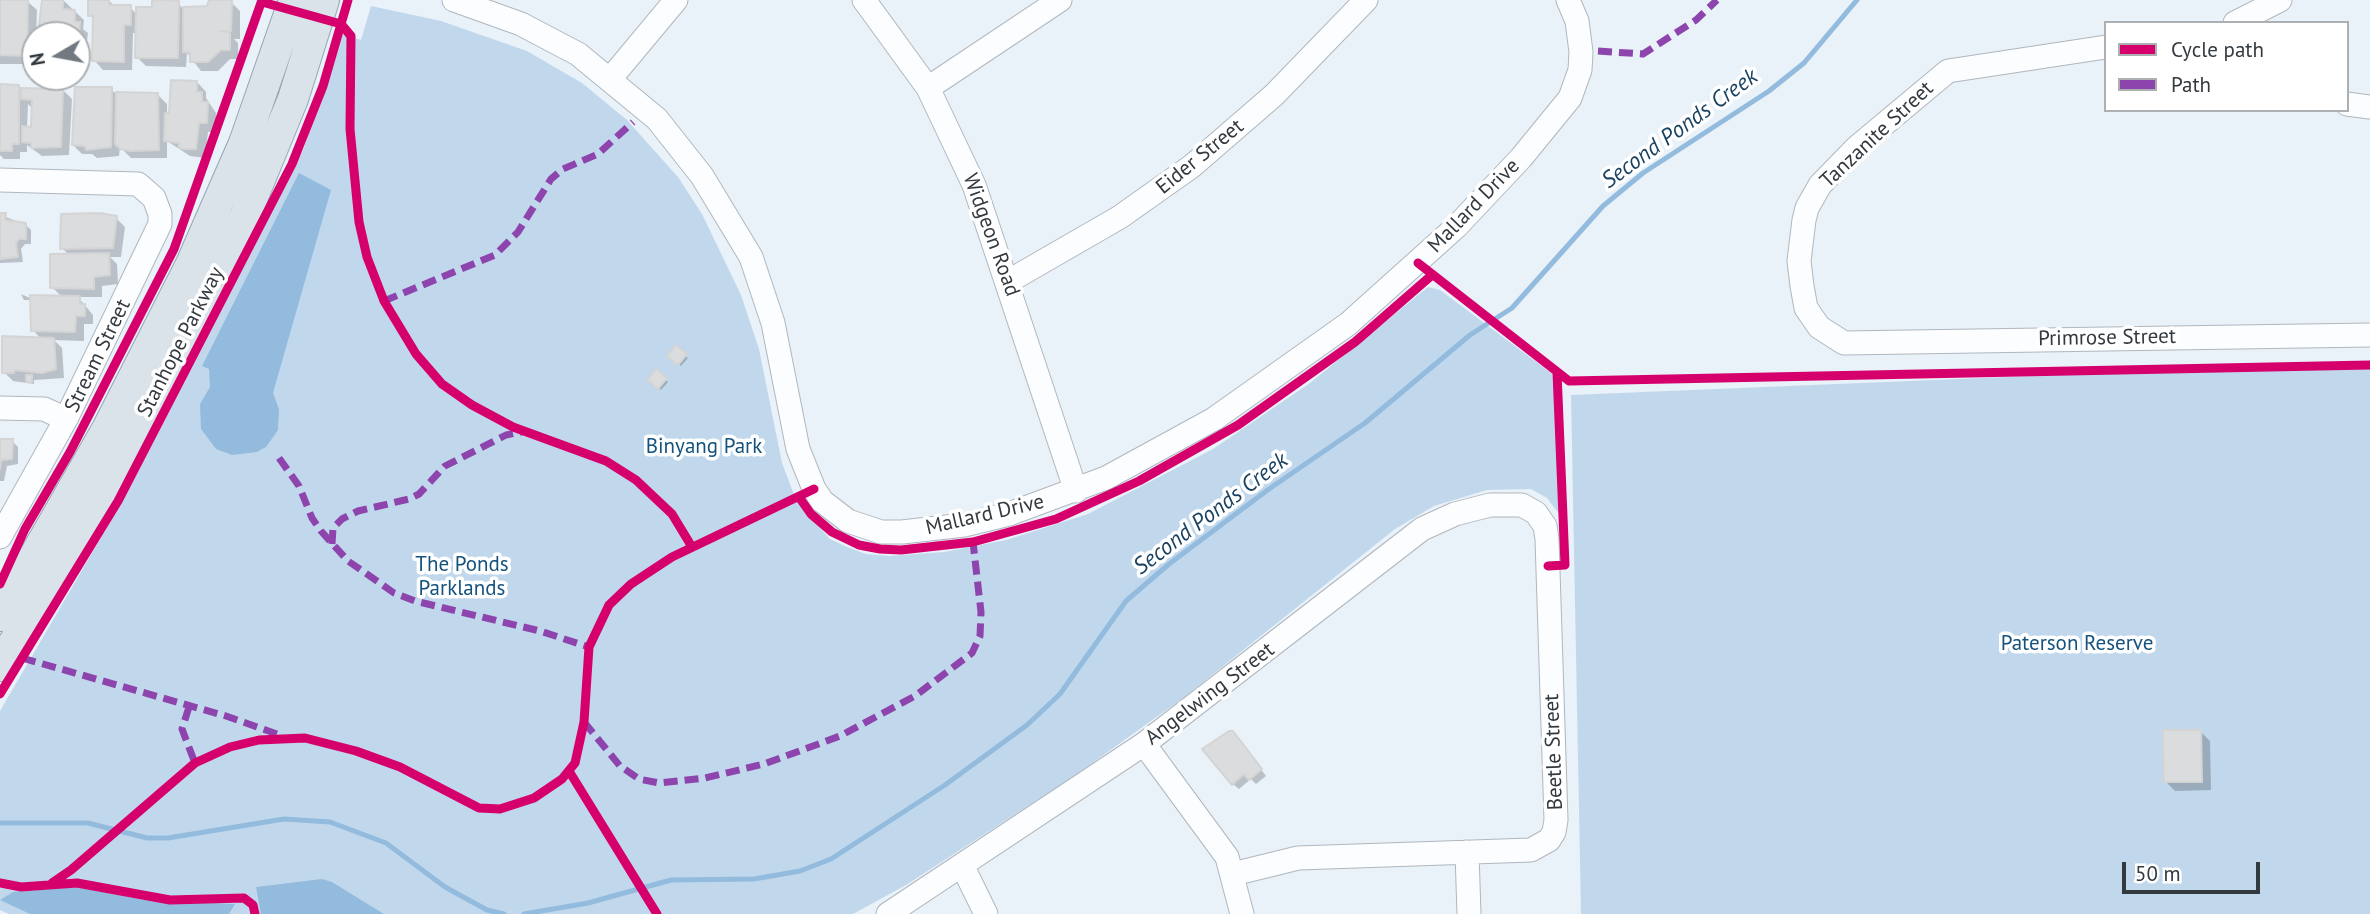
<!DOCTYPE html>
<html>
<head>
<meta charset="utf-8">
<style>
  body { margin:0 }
  #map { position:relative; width:2370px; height:914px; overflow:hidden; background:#e9f1f9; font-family:"PT Sans",sans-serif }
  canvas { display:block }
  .legend { position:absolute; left:2104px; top:21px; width:245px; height:91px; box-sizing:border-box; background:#fff; border:2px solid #adb0b2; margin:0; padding:9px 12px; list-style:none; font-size:21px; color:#32393f }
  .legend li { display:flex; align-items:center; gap:14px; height:35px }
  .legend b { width:35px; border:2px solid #adb0b2 }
  .north { position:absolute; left:21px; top:21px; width:70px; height:70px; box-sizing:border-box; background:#fff; border:2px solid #adb0b2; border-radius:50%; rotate:260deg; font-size:19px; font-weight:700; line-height:28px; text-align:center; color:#32393f }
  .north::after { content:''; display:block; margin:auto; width:24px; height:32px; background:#727980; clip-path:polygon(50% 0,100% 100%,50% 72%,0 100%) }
  .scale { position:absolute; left:2122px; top:862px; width:138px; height:32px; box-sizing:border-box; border:4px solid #32393f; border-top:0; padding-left:9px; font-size:21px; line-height:24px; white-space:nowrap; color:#32393f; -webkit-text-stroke:5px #fff; paint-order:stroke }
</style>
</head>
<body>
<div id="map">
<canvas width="2370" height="914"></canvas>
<ul class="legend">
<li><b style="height:9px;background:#d6006c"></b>Cycle path</li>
<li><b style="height:9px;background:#8e44ad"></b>Path</li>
</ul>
<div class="north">N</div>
<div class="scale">50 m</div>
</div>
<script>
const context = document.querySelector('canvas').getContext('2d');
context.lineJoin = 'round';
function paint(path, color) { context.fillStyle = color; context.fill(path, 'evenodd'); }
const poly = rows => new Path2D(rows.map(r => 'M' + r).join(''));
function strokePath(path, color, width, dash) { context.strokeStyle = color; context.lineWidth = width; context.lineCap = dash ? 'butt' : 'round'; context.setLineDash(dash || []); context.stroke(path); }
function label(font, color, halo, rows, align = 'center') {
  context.font = font + ' "PT Sans",sans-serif'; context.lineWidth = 7; context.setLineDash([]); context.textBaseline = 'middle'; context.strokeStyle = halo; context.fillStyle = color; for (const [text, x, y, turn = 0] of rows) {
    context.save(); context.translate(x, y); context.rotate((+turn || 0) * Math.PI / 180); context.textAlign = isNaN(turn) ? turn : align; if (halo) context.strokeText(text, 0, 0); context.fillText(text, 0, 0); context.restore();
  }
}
paint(poly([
  [371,6,441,21,527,51,582,83,627,120,652,148,678,177,702,214,741,295,759,349,782,463,793,492,815,523,830,539,847,547,866,554,889,556,944,552,1006,540,1088,514,1213,449,1310,383,1428,287,1440,290,1555,376,1560,515,1547,498,1531,489,1487,490,1434,506,1395,529,1183,698,1077,774,906,885,853,914,9,914,0,910,0,711,120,505,304,148,341,34,361,40],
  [2370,362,2370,914,1581,914,1571,395]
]), '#c1d8ec');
paint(poly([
  [299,173,331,190,273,393,279,409,278,430,266,447,257,452,232,455,216,449,201,429,200,404,210,387,209,369,202,366],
  [322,879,332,882,384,914,261,914,256,887],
  [77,887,144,900,235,904,229,914,30,914,0,900,13,892]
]), '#93bbdd');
paint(poly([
  [0,0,27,1,37,10,35,64,0,64],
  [63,0,84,20,83,29,88,33,83,72,77,65,77,35,40,35,43,1],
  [99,0,108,0,116,7,130,7,137,15,178,3,183,9,231,2,240,11,240,39,234,39,238,43,238,59,230,59,218,71,201,71,187,53,186,67,146,66,137,57,137,33,133,33,132,70,103,70,94,60,95,20,90,15],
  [197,82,206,92,206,98,216,113,216,132,208,132,205,158,190,156,167,141,167,158,131,158,120,147,119,156,97,158,92,154,82,154,73,145,111,89,116,94,158,95,167,104,167,115,170,115],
  [0,86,63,90,72,99,69,155,42,156,27,145,27,152,20,152,20,159,4,159,0,155],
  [28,104,32,108,33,128,27,128],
  [0,215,25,224,31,230,31,244,25,244,21,249,23,262,0,263],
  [116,218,125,227,121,257,110,257,117,264,118,284,102,286,102,297,78,297,93,315,93,324,84,324,84,341,54,340,62,348,64,378,34,380,34,384,13,381,4,372,41,339,33,330,32,300,24,300,21,294,32,299,62,297,52,287,69,255,62,248],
  [676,348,688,358,681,366,669,356],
  [656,371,668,382,661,390,649,379],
  [0,441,12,441,18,447,18,464,7,466,4,481,0,481],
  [2201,732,2210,741,2211,790,2175,791,2166,782],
  [1238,739,1266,776,1256,784,1251,779,1239,789,1233,784]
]), '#0003');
strokePath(poly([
  [0,823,88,823,147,838,168,838,284,819,330,822,386,843,445,887,487,910,504,914],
  [524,914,588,903,671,880,754,879,800,871,831,859,945,785,1027,725,1060,694,1126,601,1169,564,1269,489,1365,423,1470,335,1512,308,1603,206,1643,173,1769,91,1804,63,1857,0]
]), '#93bbdd', 5);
const building = poly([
  [0,0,28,0,27,56,0,55,0,0],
  [42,0,63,0,63,9,75,10,75,22,80,22,77,57,77,35,38,35,42,0],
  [88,0,109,0,109,5,131,5,131,25,124,25,124,62,92,61,93,16,88,16,88,0],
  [168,0,179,1,178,58,135,58,136,7,152,7,152,1,168,0],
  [209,0,232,0,231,31,220,31,230,32,230,50,221,50,208,62,190,62,190,52,183,52,183,7,207,6,209,0],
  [171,80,197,81,197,92,202,92,202,102,208,102,207,123,199,123,196,149,184,149,179,148,179,143,164,141,165,113,169,113,171,80],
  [0,84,19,85,19,144,12,144,12,151,0,151,0,84],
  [75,87,112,87,111,147,86,150,85,146,72,145,75,87],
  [21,88,63,89,61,147,31,148,31,143,22,142,22,126,31,127,32,100,21,99,21,88],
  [116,92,158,93,159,150,131,151,120,149,115,144,116,92],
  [0,213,6,213,5,220,26,223,26,239,19,239,16,243,18,257,0,259,0,213],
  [100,213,117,216,113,248,60,249,61,214,100,213],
  [109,253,110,275,94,277,94,289,50,288,50,254,109,253],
  [30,295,80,296,80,304,85,304,85,316,76,316,75,332,31,331,30,295],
  [2,336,54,338,56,369,42,373,14,370,14,373,2,373,2,336],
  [676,345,687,354,678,365,667,356,676,345],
  [656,369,667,378,658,389,647,380,656,369],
  [26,375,32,375,32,382,26,382,26,375],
  [0,439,13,439,12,459,1,460,0,469,0,439],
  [2163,730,2201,730,2202,782,2164,782,2163,730],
  [1229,731,1233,731,1262,769,1249,780,1244,774,1232,785,1202,749,1229,731]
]);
paint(building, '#dbdcdd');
strokePath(building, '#d4d4d5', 2);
const minor = poly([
  [454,0,521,24,578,54,657,119,702,176,751,257,773,323,798,449,814,489,822,501,848,521,881,532,902,532,964,525,1009,514,1106,478,1214,419,1348,324,1456,227,1521,158,1570,98,1580,70,1581,52,1577,21,1568,0],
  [864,0,928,88,974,185,1076,491],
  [2235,23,2280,0],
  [2106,47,1948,71,1857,147,1820,185,1807,208,1804,220,1799,261,1802,286,1806,308,1819,327,1844,343,2370,335],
  [611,78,676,0],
  [928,88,1060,0],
  [2347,104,2370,107],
  [0,180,138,184,154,198,160,214,160,224,66,419,0,537],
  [1009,281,1120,217,1192,166,1274,95,1366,0],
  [0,408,44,409,66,419],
  [1144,744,1227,857,1242,914],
  [1467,852,1469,914],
  [963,867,986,914],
  [888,914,1144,744,1422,529,1455,514,1490,505,1522,505,1536,513,1545,526,1547,539,1556,820,1554,832,1549,840,1531,850,1298,858,1233,874]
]);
const major = poly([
  [0,616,107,429,191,264,244,143,294,0],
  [0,666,122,457,245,216,293,99,324,0]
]);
strokePath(minor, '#b0b7be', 25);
strokePath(major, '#93a6b3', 32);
strokePath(minor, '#fcfdfe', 23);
strokePath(major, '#dae3ea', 30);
strokePath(poly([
  [1598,51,1643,54,1696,20,1717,0],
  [384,301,495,255,518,232,551,179,563,169,598,154,633,122],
  [279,458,299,486,312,518,321,531,348,561,394,593,415,601,540,631,589,647],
  [332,544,333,528,342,519,358,511,409,499,419,494,445,466,506,435,522,432],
  [22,658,226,716,277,734],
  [189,707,182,729,195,763],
  [584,722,620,766,639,779,659,783,705,778,764,764,840,736,915,696,972,653,980,636,981,612,973,542]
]), '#8e44ad', 7, [14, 7]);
strokePath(poly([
  [262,2,341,24,351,36,350,129,359,222,367,257,384,301,416,354,442,384,472,405,513,427,606,461,636,480,672,514,692,547],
  [1418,263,1569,381,2370,365],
  [799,497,811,514,832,532,859,545,880,549,901,550,973,542,1056,519,1139,481,1238,425,1355,342,1432,275],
  [1548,566,1565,565,1557,372],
  [0,584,25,529,70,452,174,249,262,0],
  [0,694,118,501,292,164,323,86,348,0],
  [569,771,657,914],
  [0,883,21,887,77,883,170,900,244,898,253,905,255,914],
  [52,883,71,870,195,763,230,747,259,740,305,738,356,751,400,767,479,808,500,809,534,798,562,779,575,763,584,722,589,647,609,605,631,584,672,557,814,489]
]), '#d6006c', 9);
label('21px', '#32393f', '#fff', [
  ["Tanzanite Street",1877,135,-43],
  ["Eider Street",1200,157,-39],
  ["Mallard Drive",1474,206,-46],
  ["Widgeon Road",991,235,70],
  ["Primrose Street",2107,338,-1],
  ["Stanhope Parkway",181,342,-63],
  ["Stream Street",98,356,-64],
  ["Mallard Drive",985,515,-13],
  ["Angelwing Street",1210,694,-37],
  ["Beetle Street",1554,752,-92]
]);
label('21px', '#14527d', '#fff', [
  ["Binyang Park",704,447],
  ["The Ponds",462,565],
  ["Parklands",462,589],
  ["Paterson Reserve",2077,644]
]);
label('italic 23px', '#194261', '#fff', [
  ["Second Ponds Creek",1680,129,-36],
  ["Second Ponds Creek",1211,514,-37]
]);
</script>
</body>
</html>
